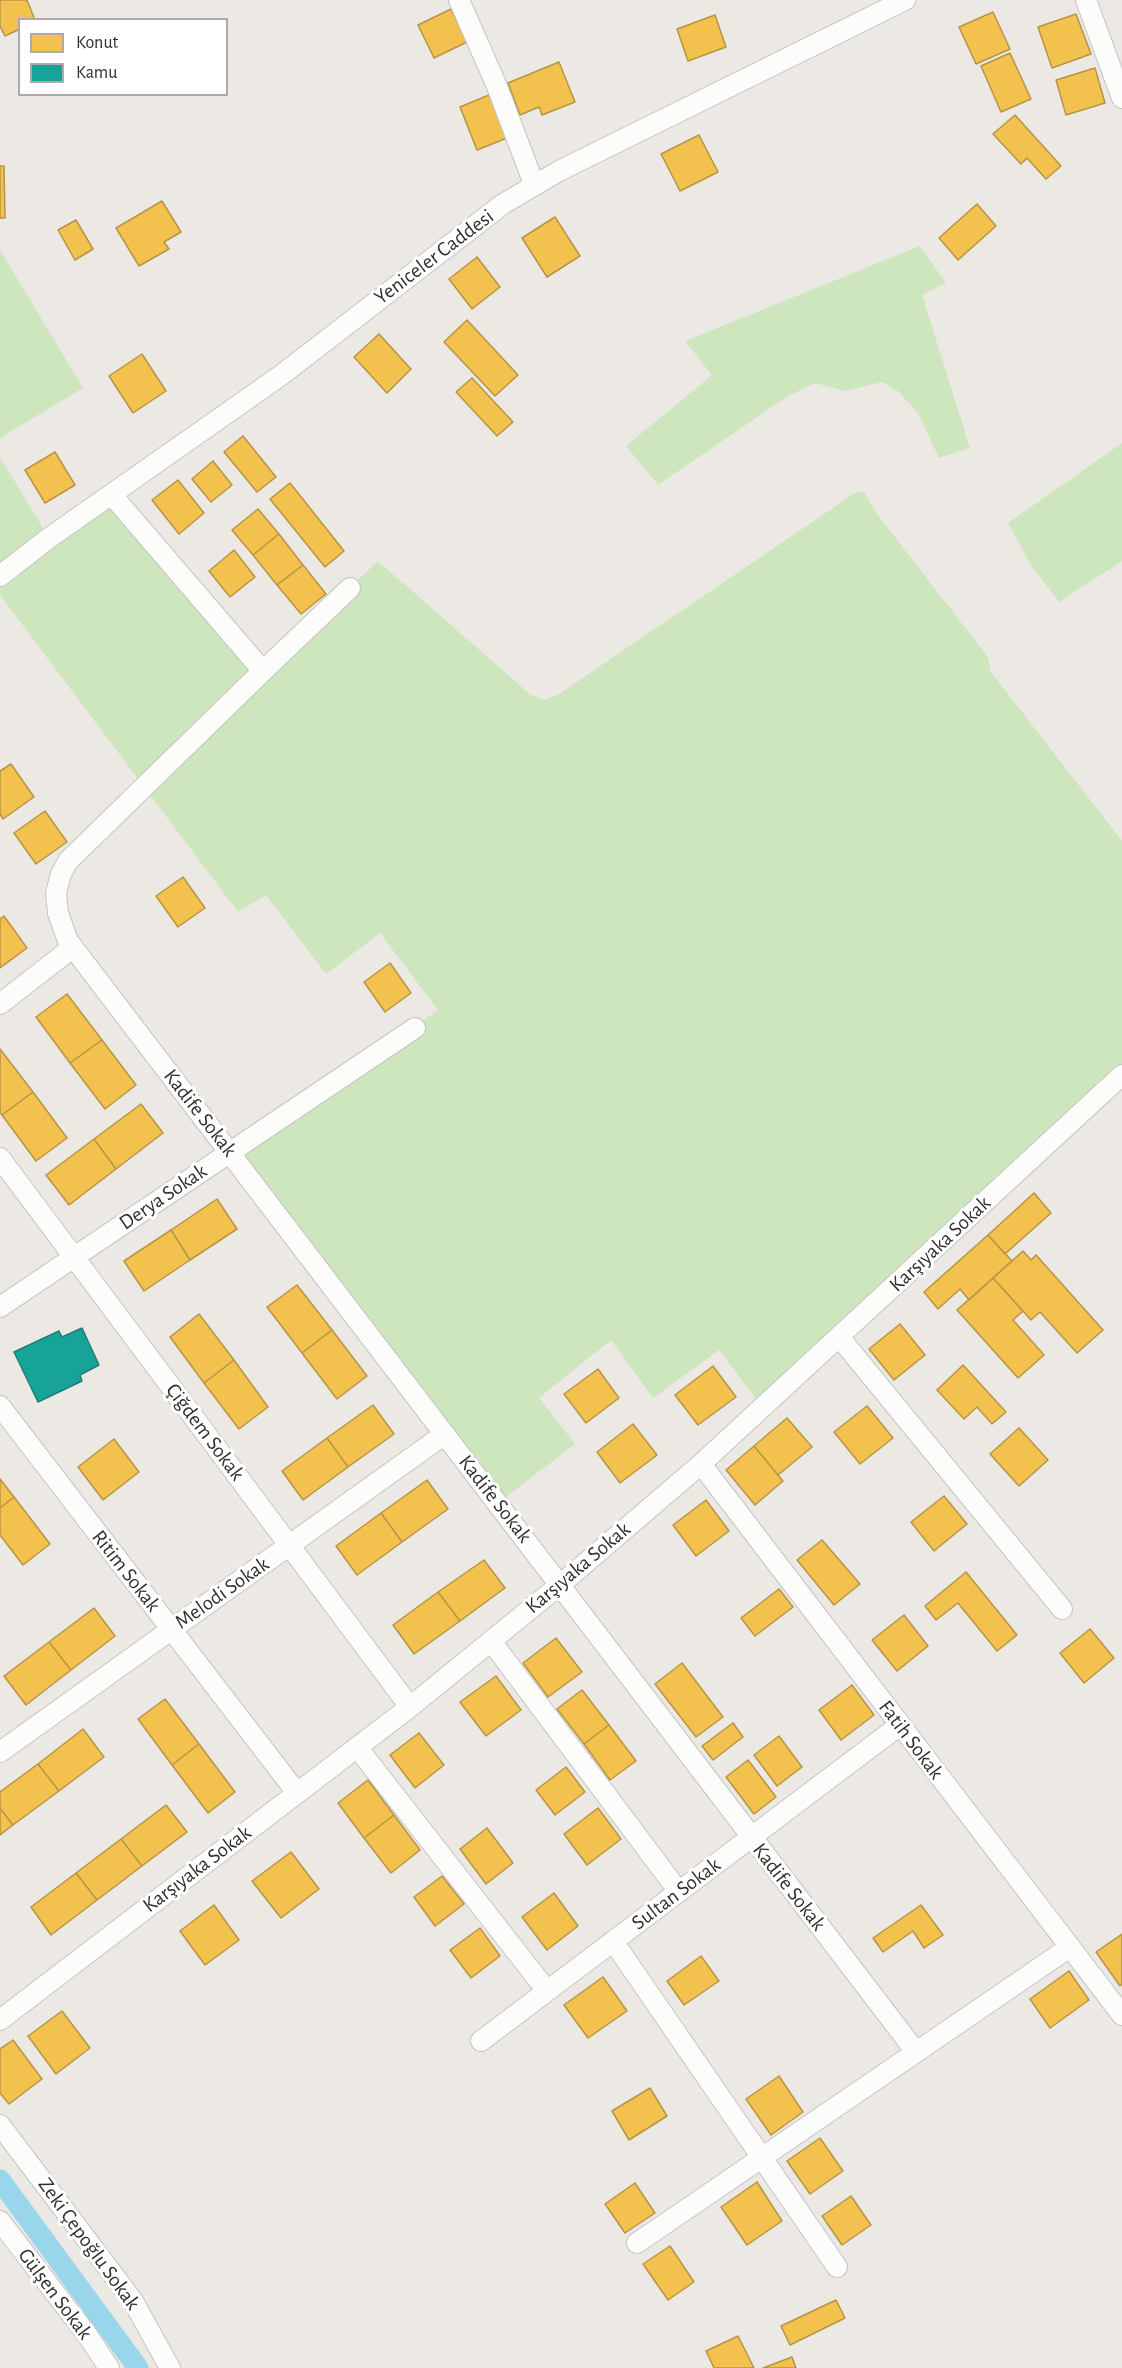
<!DOCTYPE html>
<html>
<head>
<meta charset="utf-8">
<style>
  body { margin:0 }
  #map { position:relative; width:1122px; height:2368px; overflow:hidden; background:#ece8e4; font-family:"Alegreya Sans",sans-serif }
  canvas { display:block }
  .legend { position:absolute; left:18px; top:18px; width:210px; height:78px; box-sizing:border-box; background:#fff; border:2px solid #ababab; margin:0; padding:8px 10px; list-style:none; font-size:18px; color:#2e2e2e }
  .legend li { display:flex; align-items:center; gap:12px; height:30px }
  .legend b { width:30px; border:2px solid #ababab }
</style>
</head>
<body>
<div id="map">
<canvas width="1122" height="2368"></canvas>
<ul class="legend">
<li><b style="height:16px;background:#f2c14e"></b>Konut</li>
<li><b style="height:16px;background:#17a398"></b>Kamu</li>
</ul>
</div>
<script>
const context = document.querySelector('canvas').getContext('2d');
context.lineJoin = 'round';
function paint(path, color) { context.fillStyle = color; context.fill(path, 'evenodd'); }
const poly = rows => new Path2D(rows.map(r => 'M' + r).join(''));
function strokePath(path, color, width, dash) { context.strokeStyle = color; context.lineWidth = width; context.lineCap = dash ? 'butt' : 'round'; context.setLineDash(dash || []); context.stroke(path); }
function label(font, color, halo, rows, align = 'center') {
  context.font = font + ' "Alegreya Sans",sans-serif'; context.lineWidth = 6; context.setLineDash([]); context.textBaseline = 'middle'; context.strokeStyle = halo; context.fillStyle = color; for (const [text, x, y, turn = 0] of rows) {
    context.save(); context.translate(x, y); context.rotate((+turn || 0) * Math.PI / 180); context.textAlign = isNaN(turn) ? turn : align; if (halo) context.strokeText(text, 0, 0); context.fillText(text, 0, 0); context.restore();
  }
}
paint(poly([
  [920,246,946,283,922,295,970,448,939,458,918,413,898,391,882,382,845,391,815,383,788,396,658,485,626,446,712,375,685,341],
  [0,250,83,388,0,438],
  [1122,443,1122,561,1059,602,1031,565,1008,523],
  [0,457,49,538,112,495,263,671,378,561,531,695,545,700,559,694,855,493,864,492,877,514,988,657,991,672,1122,841,1122,1075,763,1408,719,1350,653,1398,611,1340,539,1398,575,1444,498,1503,230,1152,438,1010,380,933,326,974,266,895,238,912,0,595]
]), '#cee6be');
const homes = poly([
  [0,0,27,0,35,20,20,20,20,29,5,36,0,26,0,0],
  [451,9,467,42,434,58,418,25,451,9],
  [993,12,1010,49,976,64,959,27,993,12],
  [1076,14,1091,54,1052,68,1038,27,1076,14],
  [715,15,726,47,688,61,677,29,715,15],
  [1010,53,1031,99,1001,112,981,66,1010,53],
  [559,62,575,102,542,115,539,107,520,115,508,83,559,62],
  [1095,68,1105,103,1066,115,1056,80,1095,68],
  [489,95,507,138,477,150,460,107,489,95],
  [1015,115,1061,166,1046,179,1027,158,1021,164,993,134,1015,115],
  [699,135,718,172,680,191,661,154,699,135],
  [0,166,4,166,5,218,0,218,0,166],
  [162,201,181,232,164,242,169,249,139,266,116,228,162,201],
  [977,204,996,226,958,260,939,238,977,204],
  [555,217,580,256,547,277,522,238,555,217],
  [76,220,93,249,75,260,58,230,76,220],
  [477,257,500,287,472,309,449,279,477,257],
  [467,320,518,375,495,396,444,342,467,320],
  [379,334,411,369,387,393,354,357,379,334],
  [142,354,166,391,133,413,109,376,142,354],
  [472,378,513,422,497,436,456,392,472,378],
  [243,436,276,477,257,492,224,452,243,436],
  [55,452,75,485,45,503,25,470,55,452],
  [213,461,232,485,211,502,192,479,213,461],
  [178,480,204,513,179,534,152,500,178,480],
  [290,483,344,551,325,567,270,499,290,483],
  [258,509,279,534,253,555,232,530,258,509],
  [279,534,303,565,277,585,253,555,279,534],
  [234,550,255,577,230,597,209,571,234,550],
  [303,565,326,594,301,614,277,585,303,565],
  [11,764,34,797,3,819,0,814,0,771,11,764],
  [45,811,67,842,36,864,14,833,45,811],
  [183,877,205,908,178,927,156,896,183,877],
  [4,916,27,948,0,968,0,919,4,916],
  [390,963,411,993,385,1012,364,982,390,963],
  [67,994,102,1040,70,1063,36,1017,67,994],
  [102,1040,136,1085,105,1109,70,1063,102,1040],
  [0,1049,33,1092,2,1115,0,1113,0,1049],
  [33,1092,67,1138,36,1161,2,1115,33,1092],
  [141,1104,163,1133,116,1169,94,1139,141,1104],
  [94,1139,116,1169,69,1205,46,1175,94,1139],
  [1034,1193,1051,1213,1005,1254,988,1235,1034,1193],
  [217,1199,237,1229,190,1260,171,1230,217,1199],
  [171,1230,190,1260,144,1291,124,1261,171,1230],
  [988,1235,1012,1261,969,1300,960,1289,938,1309,924,1292,988,1235],
  [1023,1251,1031,1260,1036,1255,1103,1330,1077,1353,1040,1312,1031,1320,993,1278,1023,1251],
  [993,1278,1023,1311,1013,1320,1044,1355,1018,1378,957,1310,993,1278],
  [297,1285,332,1330,302,1353,267,1307,297,1285],
  [199,1314,234,1360,204,1383,170,1337,199,1314],
  [900,1324,925,1355,894,1380,869,1349,900,1324],
  [332,1330,367,1376,337,1399,302,1353,332,1330],
  [234,1360,268,1407,239,1429,204,1383,234,1360],
  [963,1365,1006,1412,992,1424,977,1407,964,1419,937,1390,963,1365],
  [713,1366,736,1397,698,1425,675,1395,713,1366],
  [598,1369,619,1398,586,1423,564,1394,598,1369],
  [373,1405,394,1434,348,1467,327,1438,373,1405],
  [867,1406,893,1438,860,1464,834,1432,867,1406],
  [787,1418,812,1447,778,1475,754,1446,787,1418],
  [633,1424,657,1455,620,1483,597,1452,633,1424],
  [1019,1428,1048,1460,1019,1486,990,1454,1019,1428],
  [327,1438,348,1467,303,1500,282,1471,327,1438],
  [114,1439,139,1472,103,1500,78,1467,114,1439],
  [754,1446,783,1481,755,1505,726,1470,754,1446],
  [0,1479,14,1497,0,1508,0,1479],
  [427,1480,448,1509,402,1542,381,1513,427,1480],
  [944,1496,967,1524,934,1551,911,1522,944,1496],
  [14,1497,50,1544,23,1565,0,1535,0,1508,14,1497],
  [706,1500,729,1531,696,1556,673,1525,706,1500],
  [381,1513,402,1542,357,1575,336,1546,381,1513],
  [822,1540,860,1584,834,1605,797,1560,822,1540],
  [484,1560,505,1588,460,1621,438,1592,484,1560],
  [966,1572,1017,1635,997,1651,958,1603,936,1620,925,1606,966,1572],
  [779,1589,793,1607,755,1636,741,1618,779,1589],
  [438,1592,460,1621,414,1654,393,1625,438,1592],
  [94,1608,115,1636,71,1670,49,1642,94,1608],
  [904,1615,928,1646,897,1671,872,1640,904,1615],
  [1090,1629,1114,1658,1084,1683,1060,1653,1090,1629],
  [556,1638,582,1672,548,1697,523,1663,556,1638],
  [49,1642,71,1670,26,1705,4,1676,49,1642],
  [682,1663,723,1717,696,1737,655,1684,682,1663],
  [496,1676,521,1710,486,1736,460,1702,496,1676],
  [852,1685,874,1715,841,1740,819,1710,852,1685],
  [582,1690,609,1725,584,1744,557,1709,582,1690],
  [165,1699,199,1744,172,1765,138,1719,165,1699],
  [733,1723,743,1737,713,1760,702,1746,733,1723],
  [609,1725,636,1761,610,1780,584,1744,609,1725],
  [83,1729,104,1757,59,1791,38,1764,83,1729],
  [419,1733,444,1765,415,1788,390,1755,419,1733],
  [779,1736,802,1767,777,1786,754,1755,779,1736],
  [199,1744,235,1792,208,1813,172,1765,199,1744],
  [748,1760,776,1797,754,1814,726,1777,748,1760],
  [38,1764,59,1791,13,1825,0,1808,0,1792,38,1764],
  [566,1767,585,1792,555,1815,536,1790,566,1767],
  [368,1780,394,1815,364,1838,338,1803,368,1780],
  [166,1805,187,1832,142,1866,121,1839,166,1805],
  [0,1808,13,1825,0,1835,0,1808],
  [598,1808,621,1839,587,1865,564,1834,598,1808],
  [394,1815,420,1850,391,1873,364,1838,394,1815],
  [487,1828,513,1863,486,1884,460,1849,487,1828],
  [121,1839,142,1866,97,1900,76,1873,121,1839],
  [291,1852,319,1889,281,1918,252,1881,291,1852],
  [76,1873,97,1900,51,1935,31,1907,76,1873],
  [442,1876,464,1904,435,1926,414,1897,442,1876],
  [554,1893,578,1926,547,1950,522,1917,554,1893],
  [214,1905,239,1940,205,1965,180,1931,214,1905],
  [921,1905,943,1935,924,1948,913,1931,883,1952,873,1938,921,1905],
  [480,1928,500,1956,471,1978,450,1950,480,1928],
  [1122,1934,1122,1984,1120,1986,1096,1952,1122,1934],
  [701,1956,719,1981,684,2005,667,1981,701,1956],
  [1069,1971,1089,2000,1050,2028,1030,1999,1069,1971],
  [603,1977,627,2011,588,2038,564,2005,603,1977],
  [62,2011,90,2048,56,2074,28,2036,62,2011],
  [13,2040,42,2079,9,2104,0,2093,0,2049,13,2040],
  [779,2076,803,2112,771,2135,746,2099,779,2076],
  [650,2088,667,2116,629,2140,612,2111,650,2088],
  [820,2138,843,2171,810,2194,787,2161,820,2138],
  [757,2182,782,2221,747,2245,721,2207,757,2182],
  [635,2183,655,2213,625,2233,605,2204,635,2183],
  [851,2196,871,2225,842,2245,822,2216,851,2196],
  [670,2246,694,2282,668,2300,643,2264,670,2246],
  [836,2300,845,2318,790,2345,781,2326,836,2300],
  [738,2336,754,2368,714,2368,706,2351,738,2336],
  [792,2357,796,2368,763,2368,792,2357]
]);
paint(homes, '#f2c14e');
strokePath(homes, '#b79544', 1.5);
const public = poly([
  [82,1328,99,1365,80,1375,82,1381,38,1402,14,1352,59,1331,62,1337,82,1328]
]);
paint(public, '#17a398');
strokePath(public, '#1e8078', 1.5);
strokePath(poly([
  [0,2180,138,2368]
]), '#99d6ec', 21);
const minor = poly([
  [459,0,496,84,534,184],
  [1086,0,1122,98],
  [112,495,263,671,68,861,61,874,56,893,58,913,68,941,916,2052],
  [0,576,49,538,280,376,503,204,559,171,905,0],
  [263,671,350,588],
  [0,1004,72,948],
  [0,1158,410,1707],
  [0,1307,415,1028],
  [840,1338,1062,1609],
  [0,1406,297,1793],
  [701,1464,1122,2015],
  [491,1641,679,1892],
  [357,1747,547,1991],
  [0,1752,445,1434],
  [613,1941,837,2267],
  [0,2020,410,1707,561,1584,701,1464,1122,1075],
  [481,2041,900,1725],
  [0,2125,133,2301,170,2368],
  [0,2221,88,2336,109,2368],
  [637,2243,1070,1947]
]);
strokePath(minor, '#c5c4c5', 22);
strokePath(minor, '#fcfcfb', 20);
label('21px', '#2e2e2e', '#fff', [
  ["Yeniceler Caddesi",434,257,-37],
  ["Kadife Sokak",200,1113,52],
  ["Derya Sokak",163,1197,-34],
  ["Karşıyaka Sokak",940,1244,-43],
  ["Çiğdem Sokak",205,1432,53],
  ["Kadife Sokak",495,1499,52],
  ["Karşıyaka Sokak",578,1568,-40],
  ["Ritim Sokak",126,1571,52],
  ["Melodi Sokak",222,1593,-35],
  ["Fatih Sokak",911,1740,53],
  ["Karşıyaka Sokak",197,1869,-37],
  ["Kadife Sokak",789,1887,52],
  ["Sultan Sokak",676,1894,-37],
  ["Zeki Çepoğlu Sokak",89,2244,54],
  ["Gülşen Sokak",55,2294,53]
]);
</script>
</body>
</html>
